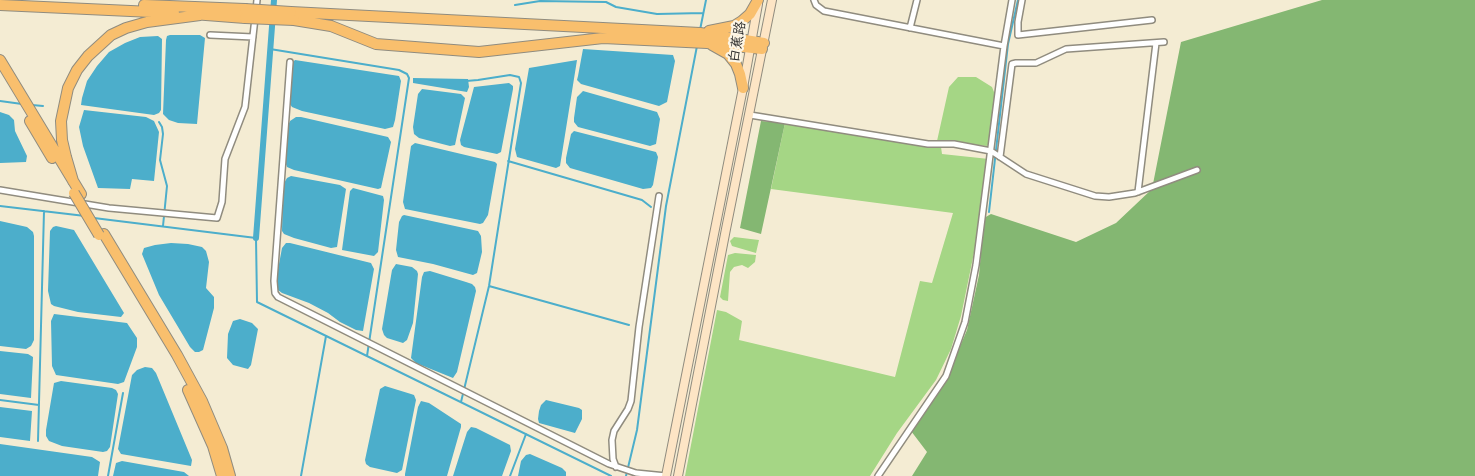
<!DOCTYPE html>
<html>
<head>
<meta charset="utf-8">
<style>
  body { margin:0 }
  canvas { display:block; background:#f4ecd3 }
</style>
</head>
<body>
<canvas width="1475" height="476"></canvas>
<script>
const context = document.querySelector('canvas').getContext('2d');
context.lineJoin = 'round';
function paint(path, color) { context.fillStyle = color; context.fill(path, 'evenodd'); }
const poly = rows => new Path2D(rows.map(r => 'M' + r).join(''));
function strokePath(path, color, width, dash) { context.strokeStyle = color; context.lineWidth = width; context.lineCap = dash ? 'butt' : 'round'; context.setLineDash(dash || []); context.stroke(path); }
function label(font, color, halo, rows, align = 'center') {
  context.font = font + ' Pangolin,"LXGW WenKai TC",sans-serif'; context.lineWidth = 4.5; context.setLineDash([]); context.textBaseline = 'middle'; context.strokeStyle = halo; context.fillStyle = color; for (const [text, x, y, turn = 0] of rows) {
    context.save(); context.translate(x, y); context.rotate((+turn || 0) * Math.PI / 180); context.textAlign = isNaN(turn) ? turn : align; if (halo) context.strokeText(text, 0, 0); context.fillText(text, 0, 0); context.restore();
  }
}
paint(poly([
  [958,77,976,77,992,87,996,97,989,144,987,146,937,141,949,87],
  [785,123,941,147,942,154,989,159,977,238,961,316,951,349,936,380,897,433,870,476,685,476,717,310,726,312,742,321,739,340,895,377,920,281,932,283,953,213,771,189],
  [734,237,759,240,756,253,732,246,730,241],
  [735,253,756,255,755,262,748,268,742,265,734,267,730,272,728,301,723,300,720,297,728,255]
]), '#a5d685');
paint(poly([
  [1322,0,1475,0,1475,476,912,476,927,452,911,431,944,384,967,330,979,275,984,218,991,214,1076,242,1116,223,1152,189,1181,42],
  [761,121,785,123,761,234,740,228]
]), '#84b772');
paint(poly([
  [170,35,200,35,205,38,197,124,178,123,169,120,163,114,166,40,167,36],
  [158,36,162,39,161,110,159,113,154,115,81,105,82,98,87,81,97,66,109,52,125,43,140,37],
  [583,49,673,55,675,61,667,102,659,106,581,84,577,80,578,76],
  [295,60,399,76,401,81,395,120,393,127,385,129,302,111,292,107,290,104,290,69,293,62],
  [577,60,560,166,556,168,517,157,515,149,529,68],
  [413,78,468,79,469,87,467,92,413,83],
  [509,83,513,86,513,89,501,152,497,154,464,147,461,145,460,140,474,87],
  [422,89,461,94,465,98,455,145,450,146,419,138,414,134,413,127,418,94],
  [583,91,657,112,660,119,656,144,650,146,578,127,574,122,574,118,577,97],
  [84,110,146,117,154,121,159,132,154,181,132,179,130,189,98,188,83,146,79,127],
  [0,112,9,115,14,120,15,131,27,156,26,162,0,163],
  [296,117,301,117,388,137,391,142,381,188,378,189,294,170,287,167,285,161,288,126,290,121],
  [574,131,656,152,658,157,653,185,651,188,643,189,570,168,566,163,566,158,571,134],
  [415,143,495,162,497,164,488,215,483,223,480,224,405,209,403,202,411,146],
  [291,176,340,185,346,189,337,247,331,248,294,238,284,234,282,231,283,185,287,178],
  [353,188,383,196,384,200,378,252,374,256,342,250,350,191],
  [404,215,478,231,481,236,482,252,477,273,473,275,433,264,398,257,396,250,399,222,402,216],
  [0,221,27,227,33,232,34,236,34,340,31,346,26,349,0,346],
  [56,226,74,230,124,313,121,317,78,312,54,306,51,304,48,291,50,231,53,227],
  [171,243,188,244,202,247,206,251,209,262,206,288,214,297,214,308,203,350,199,352,195,352,190,347,159,295,142,254,144,248,155,245],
  [286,243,290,243,371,263,374,269,363,331,356,330,340,322,328,313,309,303,282,293,278,290,276,280,282,248],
  [396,264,412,267,417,271,418,274,413,323,407,340,403,343,387,338,384,335,382,329,392,270],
  [430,271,466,282,472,284,475,287,476,291,457,372,453,378,416,363,411,358,422,277,424,272],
  [54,314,127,323,137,338,137,347,124,382,118,384,56,375,52,366,51,321],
  [240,319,252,323,258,329,251,365,248,369,233,365,227,358,228,334,233,321],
  [0,351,28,354,33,357,31,398,0,394],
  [145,367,152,368,156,373,192,460,191,466,121,454,118,449,132,375,137,370],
  [61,381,112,388,116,390,118,394,110,447,107,451,103,452,62,446,49,441,46,436,46,430,54,383],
  [385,386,411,394,414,395,416,400,402,470,397,473,370,467,366,464,365,460,380,389],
  [546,400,579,408,582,410,582,419,575,433,539,423,538,419,539,411,541,405],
  [421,401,429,403,461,424,461,427,447,476,405,476,405,474,418,407],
  [0,407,32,411,30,441,0,437],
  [471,427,476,428,510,445,511,451,502,476,453,476,467,432],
  [0,444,92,457,100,462,98,476,0,476],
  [530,454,562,468,566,472,566,476,518,476,521,461,526,455],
  [122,461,184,472,189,476,113,476,116,463]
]), '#4caecb');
strokePath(poly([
  [515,5,540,1,606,2,616,7,657,14,703,13],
  [700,30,706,0],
  [270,49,399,70,407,74,409,78,367,356],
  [0,101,22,104],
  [32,105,43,106],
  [159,122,162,127,163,134,160,160,167,186,163,226],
  [508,161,642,200,651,207],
  [0,206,85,216],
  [989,212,1008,44,1018,0],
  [94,218,256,238,257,302,611,476],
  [489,286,629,325],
  [0,400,39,405],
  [461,402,489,286,521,83,519,77,510,75,478,80,466,81],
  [38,441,44,211],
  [108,476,123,393],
  [301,476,326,336],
  [510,476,526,434],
  [626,476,637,430,666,206,697,46]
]), '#4caecb', 2);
strokePath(poly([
  [256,238,274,0]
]), '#4caecb', 6);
const street = poly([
  [814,0,816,5,824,11,1004,46],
  [1022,0,1018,22,1018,35,1152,20],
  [256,10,257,0],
  [910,28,917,0],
  [210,35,253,37],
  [290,62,274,281,275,293,278,297,609,464,636,473,666,476],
  [750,115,928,144,954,144,991,151,1026,174,1095,196,1109,197,1135,193,1197,170],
  [1000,157,1012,64,1016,63,1036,63,1066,49,1164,42],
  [0,190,109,208,217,218,222,202,225,159,245,107,255,18],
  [1138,192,1156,43],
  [616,467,613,459,612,440,614,431,628,409,631,401,639,327,659,196],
  [878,476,946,376,965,322,976,265,1004,46,1012,0]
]);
const secondary = poly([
  [666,476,743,88,758,4],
  [678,476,726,229,772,0]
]);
const highway = poly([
  [0,5,174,13],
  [144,5,245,9],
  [291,12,700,33,764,43],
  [193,14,245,18],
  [294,20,331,26,376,44,479,52,603,38,707,43,762,49],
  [709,31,734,26,742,21,750,14,758,0],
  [712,45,728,54,736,64,740,74,743,88],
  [0,60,81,194],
  [30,121,52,158],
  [73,181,66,157,62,140,61,121,68,88,77,70,88,56,111,35,126,28,147,22,200,15],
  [104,234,177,355,202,401,222,448,230,476],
  [188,390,213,446,222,476]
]);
strokePath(street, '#908c7f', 8);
strokePath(secondary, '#908c7f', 10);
strokePath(highway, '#908c7f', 12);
strokePath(street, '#fff', 5);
strokePath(secondary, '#fde5c5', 8);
strokePath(highway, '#f9bf6d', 10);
const highwayBridge = poly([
  [245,9,291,12],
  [245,18,294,20],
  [74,193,99,235]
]);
strokePath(highwayBridge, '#908c7f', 12, []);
strokePath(highwayBridge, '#f9bf6d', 10);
label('14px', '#2b2b2b', '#fcf5e5', [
  ["白蕉路",738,42,-80]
]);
</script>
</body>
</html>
